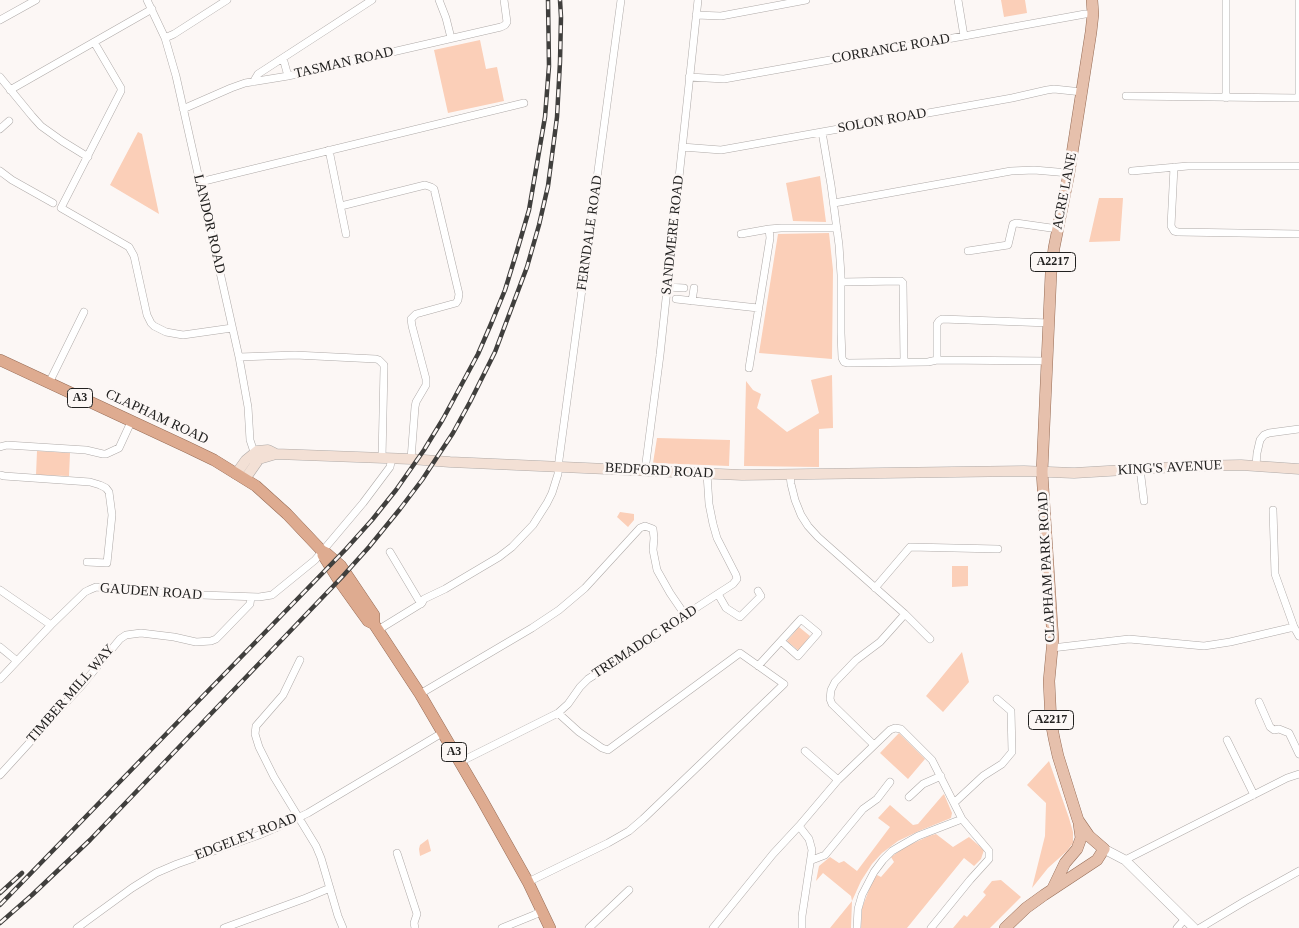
<!DOCTYPE html>
<html>
<head>
<meta charset="utf-8">
<style>
  body { margin:0 }
  canvas { display:block; background:#fcf7f5 }
</style>
</head>
<body>
<canvas width="1299" height="928"></canvas>
<script>
const context = document.querySelector('canvas').getContext('2d');
context.lineJoin = 'round';
function paint(path, color) { context.fillStyle = color; context.fill(path, 'evenodd'); }
const poly = rows => new Path2D(rows.map(r => 'M' + r).join(''));
function strokePath(path, color, width, dash) { context.strokeStyle = color; context.lineWidth = width; context.lineCap = dash ? 'butt' : 'round'; context.setLineDash(dash || []); context.stroke(path); }
function label(font, color, halo, rows, align = 'center') {
  context.font = font + ' "Times New Roman",serif'; context.lineWidth = 5; context.setLineDash([]); context.textBaseline = 'middle'; context.strokeStyle = halo; context.fillStyle = color; for (const [text, x, y, turn = 0] of rows) {
    context.save(); context.translate(x, y); context.rotate((+turn || 0) * Math.PI / 180); context.textAlign = isNaN(turn) ? turn : align; if (halo) context.strokeText(text, 0, 0); context.fillText(text, 0, 0); context.restore();
  }
}
paint(poly([
  [1001,0,1025,0,1027,13,1004,17],
  [480,40,486,69,497,67,504,101,448,113,434,50],
  [138,132,142,134,159,214,110,185],
  [820,176,826,222,793,221,786,183],
  [1099,198,1123,198,1120,241,1089,242],
  [829,233,833,270,832,359,759,353,778,234],
  [832,375,833,428,819,429,819,467,744,466,746,381,753,390,761,394,757,408,787,432,819,413,811,380],
  [657,438,730,440,729,466,653,463],
  [37,451,70,453,69,476,36,475],
  [620,512,634,514,634,520,628,527,617,517],
  [952,566,968,566,968,586,952,587],
  [799,627,810,636,799,651,787,641],
  [962,652,969,682,943,712,926,696],
  [899,733,925,759,908,779,880,753],
  [1049,761,1069,818,1073,832,1073,843,1067,851,1048,868,1032,888,1045,836,1046,803,1027,785],
  [944,794,952,813,951,818,919,831,898,841,882,853,872,864,861,881,852,901,851,928,830,928,852,901,851,896,823,873,816,881,819,866,830,857,839,863,844,861,857,871,890,827,878,818,890,805,913,825,918,824,942,796],
  [936,834,953,847,969,837,984,850,981,859,974,866,964,858,907,928,861,928,862,908,872,882,877,875,881,877,894,862,891,857,905,847,929,836],
  [428,839,431,851,420,856,419,849,420,845],
  [1001,880,1021,897,990,928,953,928,964,915,967,917,986,895,983,892,992,881]
]), '#fbcfb8');
const minor = poly([
  [147,0,165,38,176,76,239,357,248,407,250,440,254,452],
  [439,0,446,18,451,38],
  [958,0,964,36],
  [1226,0,1226,98],
  [696,15,721,16,806,0],
  [0,20,36,0],
  [165,38,174,34,227,0],
  [94,42,121,88,121,91,61,208,129,247,134,256,147,315,151,323,154,326,166,332,183,335,232,328],
  [283,58,288,76],
  [0,77,32,116,41,126,62,141,88,157],
  [689,77,724,79,964,36,1085,14,1093,14],
  [254,82,255,79,258,74,372,0],
  [10,90,152,9],
  [1126,96,1299,98],
  [1299,98,1299,0],
  [183,109,231,88,245,83,288,76,501,27,505,25,507,22,504,0],
  [0,129,9,121],
  [822,132,831,185,839,245,841,275,841,333,842,358,844,362,848,363,928,362,937,360,1048,361],
  [682,147,721,150,1012,98,1047,90,1054,89,1082,92],
  [329,150,346,234],
  [1174,167,1171,226,1174,231,1178,232,1299,234],
  [0,171,12,180,53,203],
  [1132,171,1188,166,1299,166],
  [200,182,524,103],
  [834,203,1011,171,1034,170,1069,173],
  [341,206,425,185,431,187,434,189,435,193,459,294,458,300,456,303,416,314,411,319,412,326,426,379,426,385,416,402,415,407,411,459],
  [769,229,781,228,837,228],
  [741,234,769,229,770,238,749,368],
  [968,251,1008,245,1013,224,1016,223,1058,229],
  [841,282,901,281,903,283,904,362],
  [667,287,684,288],
  [676,299,758,308],
  [692,301,694,288],
  [239,357,295,355,376,359,379,360,384,365,384,368,382,458],
  [937,360,937,324,939,321,942,319,1049,323],
  [49,383,84,312],
  [0,447,7,445,86,450,103,454,106,454,119,448,131,422],
  [1256,465,1257,453,1260,440,1264,435,1269,433,1299,429],
  [1140,469,1144,501],
  [645,470,660,355,698,0],
  [0,475,4,476,90,482,100,485,106,488,109,492,112,515,107,563,87,562],
  [790,475,791,484,795,500,801,515,808,526,818,537,905,614,880,642,856,660,835,682,831,690,830,699,832,704,874,745],
  [1273,510,1275,574,1294,627,1299,636],
  [390,552,421,604],
  [875,588,910,547,998,549],
  [0,590,51,625],
  [718,594,726,608,740,617,761,596,758,591],
  [905,614,930,639],
  [378,630,422,603,424,599,445,589,499,557,512,547,533,525,547,503,552,493,558,474,559,460,621,0],
  [0,647,17,661],
  [1052,648,1129,639,1204,646,1230,642,1294,627],
  [300,660,283,695,256,726,255,734,259,747,274,777,316,846,321,858,338,916,343,928],
  [758,666,801,619,818,633,798,656,781,641],
  [0,679,51,625,85,592,89,590,96,587,173,594,259,597,272,595,315,560,363,503,390,467,392,458],
  [420,694,532,628,559,610,585,588,640,528,645,526,653,529,654,538,653,550,657,570,670,593,685,615],
  [1259,702,1270,727,1274,730,1279,729,1289,733,1299,754],
  [1227,740,1254,795],
  [805,751,838,780],
  [460,762,558,713,568,704,580,687,588,679,650,640,685,615,733,584,737,579,736,575,717,538,713,524,709,504,707,474],
  [0,775,82,685,120,639,126,635,141,633,174,637,196,642,211,641,216,639,221,634,250,604,251,597],
  [909,797,923,784,941,776],
  [954,803,983,776,1002,764,1012,752,1011,711,997,699],
  [799,826,809,839,812,850,802,916,802,928],
  [397,853,417,914,414,923,415,928],
  [812,860,825,855,863,809,877,799,890,782],
  [1125,860,1287,778,1299,774],
  [528,882,608,843,629,831,643,819,784,684,740,653,608,750,602,748,579,732,558,713],
  [77,928,132,888,156,873,177,864,259,835,287,823,308,813,442,733],
  [224,928,306,898,330,888],
  [502,928,534,915,542,911],
  [589,928,629,890],
  [713,928,773,854,799,826,838,780,890,730,895,728,901,729,932,760,962,819,989,851,989,859,970,880,931,928],
  [857,928,858,909,862,895,874,872,883,860,892,851,904,844,918,836,962,819],
  [1177,928,1184,920],
  [1200,928,1245,901,1299,871]
]);
const tertiary = poly([
  [1104,849,1125,860,1194,928]
]);
const secondary = poly([
  [236,474,246,460,257,451,268,450,276,454],
  [245,479,259,459,276,454,411,459,450,462,742,475,1024,471,1074,473,1192,466,1241,465,1299,469]
]);
const primary = poly([
  [1053,888,1065,863,1077,849,1081,838,1079,824],
  [1005,928,1026,908,1044,895,1097,860,1104,849,1089,836,1078,820,1058,756,1054,738,1051,722,1049,681,1053,639,1052,626,1042,472,1051,273,1054,248,1069,173,1091,32,1093,14,1092,0]
]);
const trunk = poly([
  [0,360,187,447,214,460,256,486,287,514,322,551,326,553,341,566,374,615,374,624],
  [323,555,340,582,360,610,368,621,374,624,420,694,482,800,528,882,550,928]
]);
strokePath(minor, '#afaaa8', 8);
strokePath(tertiary, '#afaaa8', 10);
strokePath(secondary, '#afaaa8', 11);
strokePath(primary, '#976d57', 12);
strokePath(trunk, '#976d57', 12);
strokePath(minor, '#fff', 7);
strokePath(tertiary, '#fff', 9);
strokePath(secondary, '#f3e0d5', 10);
strokePath(primary, '#e6c0ac', 11);
strokePath(trunk, '#deab90', 11);
const rail = poly([
  [0,893,22,873],
  [0,905,346,549,372,520,396,490,424,450,443,419,478,354,491,324,505,290,517,251,529,210,545,117,549,66,548,0],
  [0,923,32,895,90,840,342,577,369,547,400,509,422,480,453,433,470,402,495,352,527,267,539,225,548,186,557,117,560,62,561,17,560,0]
]);
strokePath(rail, '#403f3d', 4.5);
strokePath(rail, '#fcf7f5', 2.5, [8]);
for (const [x, y, w] of [
  [1053,262,45],
  [80,398,25],
  [1051,720,45],
  [454,752,25]
]) { const box = new Path2D(); box.roundRect(x - w / 2, y - 9.5, w, 19, 4); context.fillStyle = '#fcf7f5'; context.fill(box); strokePath(box, '#222120', 1); }
label('bold 12px', '#222120', null, [
  ["A2217",1053,262],
  ["A3",80,398],
  ["A2217",1051,720],
  ["A3",454,752]
]);
label('14px', '#222120', '#fcf7f5', [
  ["CORRANCE ROAD",891,49,-10],
  ["TASMAN ROAD",344,63,-13],
  ["SOLON ROAD",882,121,-10],
  ["ACRE LANE",1065,191,-79],
  ["LANDOR ROAD",209,224,77],
  ["FERNDALE ROAD",590,233,-82],
  ["SANDMERE ROAD",673,235,-84],
  ["CLAPHAM ROAD",157,417,25],
  ["KING'S AVENUE",1170,468,-3],
  ["BEDFORD ROAD",659,471,3],
  ["CLAPHAM PARK ROAD",1047,567,-93],
  ["GAUDEN ROAD",151,592,4],
  ["TREMADOC ROAD",645,642,-33],
  ["TIMBER MILL WAY",71,694,-49],
  ["EDGELEY ROAD",246,837,-21]
]);
</script>
</body>
</html>
